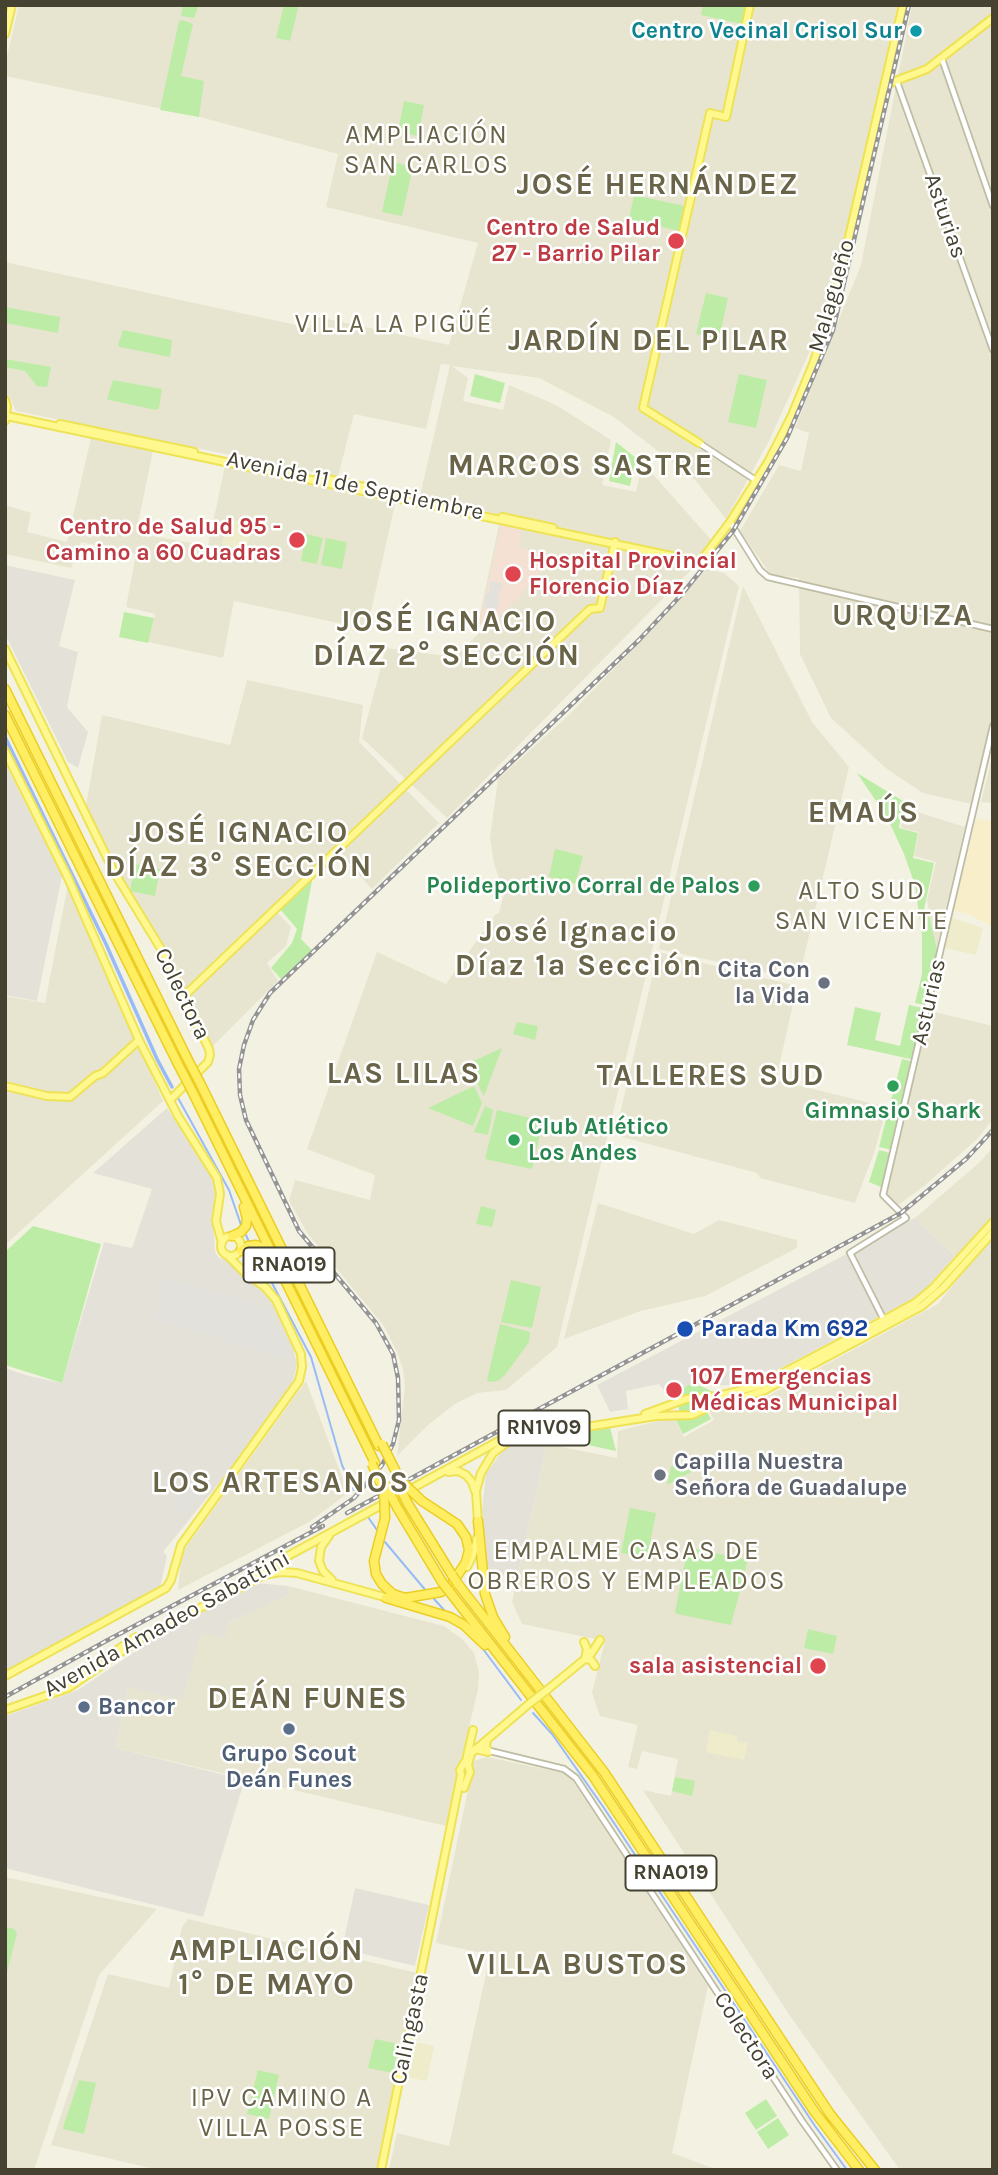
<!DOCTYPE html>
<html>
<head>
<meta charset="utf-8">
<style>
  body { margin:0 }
  #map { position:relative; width:998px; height:2175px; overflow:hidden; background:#f3f2e2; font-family:Karla,sans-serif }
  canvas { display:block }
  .frame { position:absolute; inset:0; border:7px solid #454232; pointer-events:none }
</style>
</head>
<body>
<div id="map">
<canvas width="998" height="2175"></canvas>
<div class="frame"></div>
</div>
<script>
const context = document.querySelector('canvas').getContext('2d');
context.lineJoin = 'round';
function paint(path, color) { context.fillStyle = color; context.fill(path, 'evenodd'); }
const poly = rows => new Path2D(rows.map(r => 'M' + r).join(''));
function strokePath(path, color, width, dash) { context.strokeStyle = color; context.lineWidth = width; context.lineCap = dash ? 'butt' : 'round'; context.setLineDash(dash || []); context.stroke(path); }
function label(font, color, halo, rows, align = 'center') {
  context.font = font + ' Karla,sans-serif'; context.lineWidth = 5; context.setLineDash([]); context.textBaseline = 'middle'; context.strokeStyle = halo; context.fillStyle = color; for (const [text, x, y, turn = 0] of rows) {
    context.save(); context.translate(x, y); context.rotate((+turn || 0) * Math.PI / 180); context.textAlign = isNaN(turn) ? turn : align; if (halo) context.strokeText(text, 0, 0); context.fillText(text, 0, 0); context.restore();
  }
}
paint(poly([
  [19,5,898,5,842,249,818,333,769,441,726,519,695,480,614,417,539,378,452,366,468,378,463,401,503,410,509,385,556,405,611,440,602,485,636,492,642,465,650,471,713,542,692,569,447,818,362,738,386,648,455,657,486,626,478,624,501,515,420,496,450,365,441,364,426,429,354,414,338,477,16,411,9,396,5,396,5,262,310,328,313,316,449,345,478,243,326,207,338,154,196,116,5,76,5,65],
  [912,5,993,5,993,741,987,741,971,804,923,793,887,769,831,718,800,654,799,578,771,575,740,531,779,465,801,471,809,433,795,428,861,265],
  [91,438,153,451,136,533,208,546,225,466,395,504,367,629,234,601,223,658,148,642,155,614,126,607,136,554,81,542,71,568,5,554,5,505,31,513,27,532,67,542],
  [706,569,724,573,739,586,557,1347,506,1390,477,1393,455,1404,428,1425,397,1456,405,1386,403,1369,397,1352,384,1326,308,1234,289,1201,295,1180,370,1200,375,1175,307,1149,377,952,446,984,495,915,499,913,504,894,494,863,490,838,498,779,570,714,662,619],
  [743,586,812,722,849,767,799,978,796,979,659,949],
  [247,680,363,705,359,742,439,823,372,889,338,852,276,911,291,927,286,946,267,963,278,981,212,1047,161,943,123,882,86,805,102,715,230,745],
  [993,754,993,803,981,802],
  [904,808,965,827,936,950,927,900,936,862,914,856,919,832,901,828],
  [68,885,163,1101,5,1245,5,996,45,1003],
  [658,952,797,986,776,1080,887,1107,874,1153,855,1203,760,1178,757,1173,615,1135],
  [930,1011,993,1026,993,1119,978,1138,924,1186,897,1206,886,1194],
  [993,1147,993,2170,900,2170,790,2016,643,1790,671,1796,678,1759,642,1751,637,1769,628,1767,638,1725,600,1716,592,1693,605,1641,522,1624,512,1602,547,1444,617,1458,618,1431,674,1417,684,1437,714,1420,708,1408,753,1404,938,1304,967,1267,915,1218,980,1162],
  [598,1203,694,1234,719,1220,797,1240,797,1248,705,1296,641,1311,564,1339],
  [306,1381,348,1493,309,1522,178,1590,182,1553],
  [288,1586,444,1626,462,1639,474,1653,479,1672,478,1689,446,1826,116,1748,128,1687,201,1633,228,1623,290,1594],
  [487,1757,568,1774,708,1986,672,2153,718,2170,389,2170,397,2133,449,2146,490,1955,436,1943,474,1761],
  [5,1877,157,1909,99,1975,34,2170,5,2170],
  [188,1919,421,1974,381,2170,159,2170,51,2145,108,1974,169,1988,182,1927]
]), '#e7e5d0');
paint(poly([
  [976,819,993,821,993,927,970,915,954,910]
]), '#f8efca');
paint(poly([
  [5,565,75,580,59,646,78,652,67,707,88,732,78,768,68,762,5,634],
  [5,763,62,876,37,1001,5,995],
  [167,1108,212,1178,218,1193,213,1215,215,1252,219,1258,233,1261,268,1294,293,1348,297,1364,293,1381,236,1462,163,1552,167,1556,160,1588,5,1671,5,1368,29,1376,62,1383,104,1242,132,1248,152,1189,93,1173],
  [915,1218,955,1256,919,1296,748,1385,688,1385,669,1396,659,1384,626,1391,628,1409,610,1412,597,1385],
  [528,1435,547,1444,517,1579,486,1571,482,1511,486,1474,505,1447],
  [256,1583,288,1586,290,1594,228,1623,225,1638,201,1633,182,1700,128,1687,116,1748,253,1782,244,1782,203,1917,5,1868,5,1716,78,1690,163,1633],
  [355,1888,429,1905,415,1966,342,1949]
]), '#e4e2d8');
paint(poly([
  [228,518,253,525,246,549,222,544],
  [952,918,983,928,976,955,945,948],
  [710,1730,737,1736,737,1741,748,1743,744,1760,706,1752],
  [415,2042,434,2046,427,2081,410,2078,408,2075]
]), '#eeecca');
paint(poly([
  [501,524,522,528,518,547,548,554,546,562,522,594,493,623,480,621]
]), '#f5e0d4');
paint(poly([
  [183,5,199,5,194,18,181,16],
  [284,5,299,5,290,41,276,38],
  [703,5,746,5,742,24,701,15],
  [182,20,193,24,181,76,204,81,199,117,160,110,179,21],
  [404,101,424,105,418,136,398,132],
  [393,162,413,167,402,216,382,212],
  [634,195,689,207,683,232,629,219],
  [706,293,728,298,719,339,696,334],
  [5,307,60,317,58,333,5,323],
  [123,330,172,340,170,357,120,347,118,345],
  [5,359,51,367,47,387,37,386,25,371,5,367],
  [475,374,505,383,500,403,470,396],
  [739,374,767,380,756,428,728,422],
  [113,380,162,389,159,408,156,410,109,400,107,399],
  [616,442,636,458,630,486,609,481],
  [306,534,323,538,317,564,301,561],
  [326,538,347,542,342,569,321,565],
  [124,612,154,618,148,643,119,637],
  [857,773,903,801,899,828,918,833,913,858,934,863,924,909,928,910,937,950,926,1005,915,1003,922,974,922,936,915,885,904,854,887,817],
  [555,849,583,856,575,884,549,877],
  [135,864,160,869,155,896,130,891],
  [313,876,301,939,312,950,282,980,271,968,292,943,297,929,279,908],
  [909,1005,927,1009,915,1060,847,1045,855,1007,881,1013,875,1040,900,1046],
  [517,1022,538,1026,535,1040,513,1034],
  [502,1048,484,1096,467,1064],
  [902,1059,914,1062,903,1107,890,1104],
  [474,1086,482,1103,473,1126,428,1108],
  [485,1106,493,1110,488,1135,474,1132],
  [889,1108,902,1110,893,1150,879,1147],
  [497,1110,543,1121,532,1169,485,1159],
  [879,1150,890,1153,883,1188,869,1182],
  [481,1206,496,1210,492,1227,476,1224],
  [33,1226,101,1244,62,1383,5,1365,5,1252],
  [511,1280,541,1287,532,1328,501,1322],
  [500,1324,530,1332,529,1342,505,1375,498,1381,489,1382,487,1380],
  [688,1385,701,1386,715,1393,676,1399,679,1391],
  [713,1399,691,1412,681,1412,679,1410,679,1406,683,1402],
  [706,1410,711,1419,683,1434,675,1418],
  [610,1427,616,1451,546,1436,545,1431],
  [671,1466,693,1471,667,1485],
  [630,1508,656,1513,647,1558,621,1553],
  [688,1547,748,1560,731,1625,677,1614,675,1612],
  [808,1629,837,1636,833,1654,804,1648],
  [675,1777,695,1781,692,1796,672,1791],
  [5,1927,14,1929,17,1933,5,1980],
  [375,2039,399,2044,393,2073,368,2068],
  [258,2070,279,2075,269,2119,247,2114],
  [79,2080,96,2083,84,2134,63,2129,63,2127],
  [766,2099,777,2116,756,2130,745,2113],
  [778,2118,789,2135,768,2149,757,2132]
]), '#bdeca6');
paint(poly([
  [490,581,503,584,497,596,500,597,497,610,484,607,486,594,489,594],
  [165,1278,270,1308,291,1361,153,1319],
  [185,1474,211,1482,185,1514,174,1511]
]), '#e3e1db');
strokePath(poly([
  [178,1098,229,1190,241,1225],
  [246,1235,249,1242],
  [254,1249,311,1357,342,1465,354,1490],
  [368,1517,377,1530],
  [385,1542,427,1592],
  [434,1599,445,1611],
  [483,1649,521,1700],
  [533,1713,552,1734,604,1808,815,2126,847,2170]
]), '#98bbf7', 2);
strokePath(poly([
  [5,737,106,944,157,1059,172,1087]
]), '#98bbf7', 3.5);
const minor = poly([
  [942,59,993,206],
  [897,82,993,350],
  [699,443,757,481],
  [730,522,760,570,768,577,993,629],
  [884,1320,850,1253,906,1218,883,1195,993,726],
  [486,1750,564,1769,576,1778,802,2121,837,2170]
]);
const major = poly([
  [5,34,12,5],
  [884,89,890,83,927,69,993,18],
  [5,400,7,406,5,421],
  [7,416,700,562,730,522,768,462,792,415,813,364,835,297,903,5],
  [60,424,194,452],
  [699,443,643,408,710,113,726,117,750,5],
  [318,477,369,488],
  [502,517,553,528],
  [5,649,114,872,161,949,209,1049,210,1055,208,1062,170,1100],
  [5,751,68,878,139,1040,178,1116,217,1178,220,1194,216,1221,222,1243],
  [184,996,590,609,600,608,615,542],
  [5,1086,47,1096,70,1097,95,1076,103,1073,139,1040],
  '221 1246a10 10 0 1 1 20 0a10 10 0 1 1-20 0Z',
  [645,1414,686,1399,718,1396,758,1386,884,1320,915,1303,933,1288,993,1222],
  [518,1431,537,1424,558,1423],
  [448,1472,458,1471,466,1475,472,1482,475,1491],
  [478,1523,476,1491,481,1473,493,1453,513,1438,545,1428,586,1427,656,1416,692,1415,715,1404,735,1400,763,1391,922,1306,943,1288,993,1232],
  [329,1536,321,1547,319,1561,323,1571,332,1580],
  [467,1567,473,1555,477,1538],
  [253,1575,508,1436],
  [584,1642,587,1649,585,1659],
  [107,1657,136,1637],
  [585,1659,591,1660,595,1666],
  [5,1676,166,1588,171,1580,181,1545,299,1381,302,1367,301,1354,276,1300,265,1287,245,1273,228,1256],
  [67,1685,96,1666],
  [547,1690,591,1654,600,1640],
  [5,1710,68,1688,140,1639,264,1575,280,1572,297,1573,388,1598],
  [475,1749,488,1752,486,1745,487,1740],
  [467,1756,473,1730],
  [461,1775,460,1770,469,1755,530,1703],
  [464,1788,470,1772,468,1765,471,1753],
  [381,2170,461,1775]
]);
const highway = poly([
  [5,689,186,1056],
  [5,715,178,1064],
  [200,1083,379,1446],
  [192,1091,375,1463],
  [232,1236,241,1232,246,1226,247,1219,244,1207],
  [241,1251,248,1246,256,1245,263,1248,268,1256],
  [422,1501,457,1524,466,1537,469,1550,466,1562,452,1584],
  [408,1504,452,1575],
  [398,1509,442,1582],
  [385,1518,374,1561,376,1574,382,1584,393,1594,405,1598,441,1592],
  [478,1521,485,1594,493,1617,505,1637],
  [458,1584,604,1772,830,2114,875,2170],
  [449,1591,593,1776,814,2111,859,2170],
  [386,1598,450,1617,464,1625,485,1645]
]);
strokePath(minor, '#bfbca4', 8);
strokePath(major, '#eee255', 10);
strokePath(highway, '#ebce24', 11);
strokePath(minor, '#fff', 4.5);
strokePath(major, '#fff88f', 6);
strokePath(highway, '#ffee61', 8);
const rail = poly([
  [347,1513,901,1213,966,1159,993,1130],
  [312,1527,354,1498,382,1465,393,1444,399,1420,398,1378,393,1354,376,1323,299,1231,246,1120,240,1095,239,1069,244,1045,253,1020,270,993,639,640,682,594,733,531,787,438,833,330,909,5],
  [5,1697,106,1641,323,1526]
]);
strokePath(rail, '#949494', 4.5);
strokePath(rail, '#fff', 2, [5]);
const majorBridge = poly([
  [530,1703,547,1690]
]);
const highwayBridge = poly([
  [186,1056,200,1083],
  [178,1064,192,1091],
  [382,1444,400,1480,422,1501],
  [372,1464,384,1491,385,1518],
  [397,1482,408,1504],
  [385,1484,398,1509],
  [452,1575,458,1584],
  [442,1582,449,1591]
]);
strokePath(majorBridge, '#eee255', 10, []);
strokePath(highwayBridge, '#ebce24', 11, []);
strokePath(majorBridge, '#fff88f', 6);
strokePath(highwayBridge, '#ffee61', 8);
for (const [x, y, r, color] of [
  [916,31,7,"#0f9aa8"],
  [676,241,9,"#e0444e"],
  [297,540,9,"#e0444e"],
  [513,574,9,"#e0444e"],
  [754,886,7,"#2e9e5b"],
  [824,983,7,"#6b7280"],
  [893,1086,7,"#2e9e5b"],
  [514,1140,7,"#2e9e5b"],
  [685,1329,9,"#1a4fb4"],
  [674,1390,9,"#e0444e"],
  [660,1475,7,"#6b7280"],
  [818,1666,9,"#e0444e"],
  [84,1707,7,"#5c6f8a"],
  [289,1729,7,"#5c6f8a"]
]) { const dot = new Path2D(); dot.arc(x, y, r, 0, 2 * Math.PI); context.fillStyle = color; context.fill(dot); strokePath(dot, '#fff', 2.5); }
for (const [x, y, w] of [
  [289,1265,91],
  [544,1428,91],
  [671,1873,91]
]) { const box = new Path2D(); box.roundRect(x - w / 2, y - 17.5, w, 35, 5); context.fillStyle = '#fff'; context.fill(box); strokePath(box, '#454232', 2); }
label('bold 21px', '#454232', null, [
  ["RNA019",289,1265],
  ["RN1V09",544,1428],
  ["RNA019",671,1873]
]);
label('bold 23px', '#0d838f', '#fff', [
  ["Centro Vecinal Crisol Sur",902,31]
], 'right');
label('23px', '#454232', '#fff', [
  ["Asturias",945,216,71],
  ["Malagueño",832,296,-74],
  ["Avenida 11 de Septiembre",355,486,12],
  ["Colectora",182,994,64],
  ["Asturias",929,1002,-77],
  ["Avenida Amadeo Sabattini",167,1624,-29],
  ["Calingasta",410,2029,-78],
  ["Colectora",746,2036,57]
]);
label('bold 23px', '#be3a42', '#fff', [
  ["Centro de Salud",660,228],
  ["27 - Barrio Pilar",660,254],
  ["Centro de Salud 95 -",281,527],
  ["Camino a 60 Cuadras",281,553],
  ["Hospital Provincial",529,561,"left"],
  ["Florencio Díaz",529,587,"left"],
  ["107 Emergencias",690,1377,"left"],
  ["Médicas Municipal",690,1403,"left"],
  ["sala asistencial",802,1666]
], 'right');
label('bold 23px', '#27864d', '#fff', [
  ["Polideportivo Corral de Palos",740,886],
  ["Gimnasio Shark",893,1111,"center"],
  ["Club Atlético",528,1127,"left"],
  ["Los Andes",528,1153,"left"]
], 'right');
label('bold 23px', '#5b616d', '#fff', [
  ["Cita Con",810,970],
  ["la Vida",810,996],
  ["Capilla Nuestra",674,1462,"left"],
  ["Señora de Guadalupe",674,1488,"left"]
], 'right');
label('bold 23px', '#164399', '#fff', [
  ["Parada Km 692",701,1329]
], 'left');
label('bold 23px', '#4e5e75', '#fff', [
  ["Bancor",98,1707],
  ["Grupo Scout",289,1754,"center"],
  ["Deán Funes",289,1780,"center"]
], 'left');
context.letterSpacing = '2px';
label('26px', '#696348', '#fff', [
  ["AMPLIACIÓN",427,136],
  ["SAN CARLOS",427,166],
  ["VILLA LA PIGÜÉ",394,325],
  ["ALTO SUD",862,892],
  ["SAN VICENTE",862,922],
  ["EMPALME CASAS DE",627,1552],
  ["OBREROS Y EMPLEADOS",627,1582],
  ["IPV CAMINO A",282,2099],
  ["VILLA POSSE",282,2129]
]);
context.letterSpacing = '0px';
context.letterSpacing = '2px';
label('bold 30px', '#696348', '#fff', [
  ["JOSÉ HERNÁNDEZ",658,185],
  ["JARDÍN DEL PILAR",649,341],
  ["MARCOS SASTRE",581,466],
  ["URQUIZA",903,616],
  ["JOSÉ IGNACIO",447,622],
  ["DÍAZ 2° SECCIÓN",447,656],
  ["EMAÚS",864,813],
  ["JOSÉ IGNACIO",239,833],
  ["DÍAZ 3° SECCIÓN",239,867],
  ["José Ignacio",579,932],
  ["Díaz 1ª Sección",579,966],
  ["LAS LILAS",404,1074],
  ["TALLERES SUD",711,1076],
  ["LOS ARTESANOS",281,1483],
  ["DEÁN FUNES",308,1699],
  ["AMPLIACIÓN",267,1951],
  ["1° DE MAYO",267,1985],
  ["VILLA BUSTOS",578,1965]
]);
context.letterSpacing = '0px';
</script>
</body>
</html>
